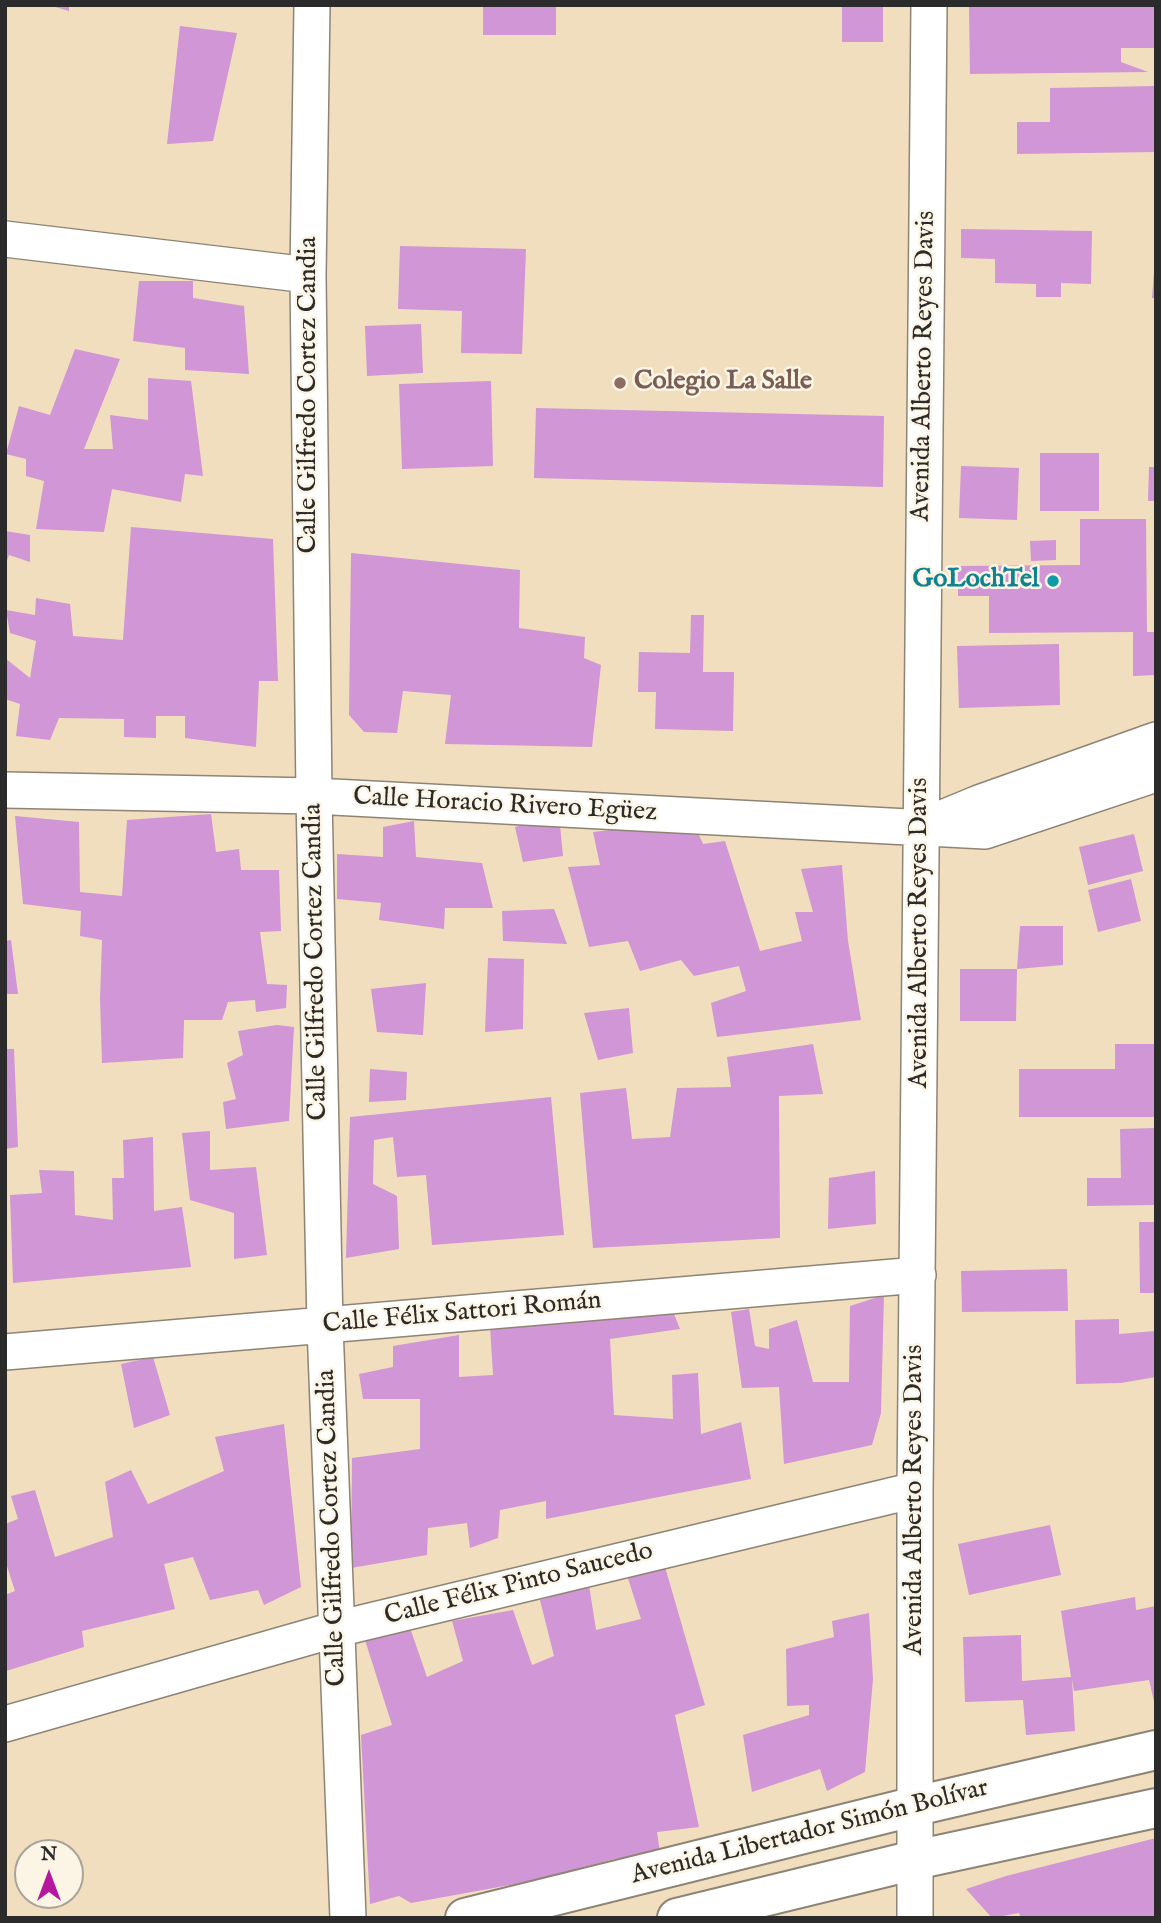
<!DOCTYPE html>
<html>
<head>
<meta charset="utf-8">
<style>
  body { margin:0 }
  #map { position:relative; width:1161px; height:1923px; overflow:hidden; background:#f1debf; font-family:"IM FELL English",serif }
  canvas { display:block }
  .frame { position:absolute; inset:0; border:7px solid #2b2b2b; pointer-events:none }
  .north { position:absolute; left:14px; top:1839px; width:70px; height:70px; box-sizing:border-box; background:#fcf5e5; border:2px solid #a8a49b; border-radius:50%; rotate:0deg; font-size:19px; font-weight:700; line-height:28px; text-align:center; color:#2b2b2b }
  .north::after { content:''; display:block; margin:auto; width:24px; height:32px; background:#b5179e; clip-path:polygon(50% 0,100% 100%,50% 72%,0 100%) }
</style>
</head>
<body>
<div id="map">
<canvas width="1161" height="1923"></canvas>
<div class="frame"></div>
<div class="north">N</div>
</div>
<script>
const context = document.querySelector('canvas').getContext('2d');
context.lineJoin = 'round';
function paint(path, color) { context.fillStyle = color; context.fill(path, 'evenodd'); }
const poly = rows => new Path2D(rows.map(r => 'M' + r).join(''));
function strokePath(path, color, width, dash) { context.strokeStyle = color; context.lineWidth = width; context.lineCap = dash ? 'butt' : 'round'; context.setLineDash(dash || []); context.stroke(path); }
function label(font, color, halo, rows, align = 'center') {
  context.font = font + ' "IM FELL English",serif'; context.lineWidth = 5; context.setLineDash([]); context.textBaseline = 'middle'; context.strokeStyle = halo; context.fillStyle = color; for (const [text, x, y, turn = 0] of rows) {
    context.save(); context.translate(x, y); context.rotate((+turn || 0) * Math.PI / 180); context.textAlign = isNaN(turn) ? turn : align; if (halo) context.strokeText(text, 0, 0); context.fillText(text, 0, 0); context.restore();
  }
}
paint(poly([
  [52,5,69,5,69,11,52,6],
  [483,5,556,5,556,35,483,35],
  [842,5,883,5,883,42,842,42],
  [969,5,1154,5,1154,48,1121,48,1121,62,1148,72,970,74],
  [180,26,237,33,213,141,167,144],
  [1156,86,1156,152,1017,154,1017,122,1050,122,1050,88],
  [961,229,1092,231,1091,284,1061,283,1061,297,1036,297,1036,284,995,283,995,259,961,258],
  [400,246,526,249,522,354,461,353,462,311,398,309],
  [1154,271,1156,271,1156,298,1152,298],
  [139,281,193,281,193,298,244,306,249,374,185,370,185,348,133,341],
  [421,324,423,373,367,376,365,326],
  [75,349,120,359,84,449,113,449,110,415,148,420,148,378,191,381,203,476,185,474,181,502,112,489,104,532,36,529,44,481,26,476,26,459,6,454,19,406,50,415],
  [491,381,493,466,402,469,399,384],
  [536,408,884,416,883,487,534,478],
  [1040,453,1099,453,1099,511,1040,511],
  [961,466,1019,468,1017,520,959,518],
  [1149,467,1156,467,1156,501,1148,501],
  [1080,519,1146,519,1147,632,1156,632,1156,675,1133,676,1133,632,989,633,989,596,958,596,958,566,1080,565],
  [131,527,273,539,278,681,259,681,256,747,185,738,185,716,156,716,156,738,124,737,124,719,59,718,50,740,16,736,20,704,5,699,5,658,30,678,36,641,10,633,6,610,35,615,36,598,70,604,73,636,123,640],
  [5,531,30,535,30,562,9,555,5,566],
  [1056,540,1056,560,1031,561,1030,541],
  [351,553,520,570,519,628,585,637,584,658,601,665,592,747,445,744,451,695,403,691,397,733,364,732,349,715],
  [691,615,704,615,703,672,734,672,733,731,655,729,656,692,638,692,639,652,690,653],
  [1059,644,1060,705,959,708,957,646],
  [211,814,216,852,239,849,241,870,279,870,281,931,260,932,267,984,287,985,286,1008,256,1012,255,1000,228,1002,222,1020,184,1020,183,1058,102,1063,100,999,102,940,80,936,81,911,23,904,15,816,79,822,80,892,122,896,127,820],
  [559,815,563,856,523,862,515,827],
  [414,821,416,857,482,863,493,908,445,908,444,929,379,920,381,903,337,899,337,854,383,857,383,827],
  [693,821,703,844,725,841,760,951,802,941,795,912,813,912,801,869,842,865,848,941,861,1020,717,1037,711,1003,746,991,739,966,694,976,681,960,640,971,628,941,589,947,568,867,600,865,593,832],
  [1134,834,1143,871,1088,885,1079,847],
  [1131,879,1141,921,1098,932,1088,890],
  [554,909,567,944,503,941,502,911],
  [1020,926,1063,926,1063,965,1017,969],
  [11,940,18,994,5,994,5,941],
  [488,958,524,959,523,1029,485,1032],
  [960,969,1017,969,1016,1021,960,1021],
  [426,983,423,1035,377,1032,371,989],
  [629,1008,633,1053,598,1060,584,1013],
  [277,1025,294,1027,289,1121,226,1129,223,1102,236,1099,227,1063,243,1055,238,1031],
  [813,1044,823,1094,779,1096,780,1238,593,1248,580,1093,626,1088,632,1139,670,1137,677,1088,731,1087,727,1057],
  [1115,1044,1156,1044,1156,1117,1019,1117,1019,1069,1115,1069],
  [5,1049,14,1049,18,1147,5,1149],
  [370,1069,407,1072,406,1100,369,1102],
  [551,1097,564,1235,432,1245,426,1175,397,1177,393,1137,374,1140,373,1184,397,1196,399,1249,346,1258,350,1117],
  [1156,1128,1156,1205,1087,1206,1087,1178,1121,1178,1120,1129],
  [210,1131,210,1170,256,1167,267,1255,234,1259,234,1213,190,1200,182,1133],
  [153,1137,154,1211,182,1207,191,1267,13,1283,10,1195,42,1193,39,1170,74,1171,75,1215,113,1220,112,1178,124,1178,123,1140],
  [875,1171,876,1224,828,1229,829,1178],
  [1139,1222,1156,1222,1156,1293,1140,1293],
  [1067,1269,1068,1311,962,1312,961,1271],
  [884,1295,881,1413,872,1445,784,1464,779,1387,742,1388,731,1312,749,1309,755,1346,769,1349,769,1329,797,1320,813,1382,849,1382,850,1306],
  [670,1304,680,1329,610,1339,614,1415,673,1419,672,1375,698,1373,701,1434,741,1422,751,1479,546,1519,546,1501,500,1510,498,1538,470,1548,467,1523,428,1528,427,1555,351,1568,352,1458,420,1449,420,1399,363,1399,359,1374,393,1367,393,1346,459,1335,459,1377,493,1375,490,1326],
  [1119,1319,1119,1334,1156,1331,1156,1377,1121,1383,1076,1384,1075,1320],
  [153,1357,170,1415,134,1428,121,1364],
  [284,1424,301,1587,264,1605,258,1590,210,1600,193,1557,164,1564,175,1609,82,1631,84,1647,6,1671,5,1595,15,1591,5,1560,5,1524,18,1519,11,1496,35,1490,55,1557,113,1537,105,1482,131,1470,148,1504,224,1471,215,1437],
  [1050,1525,1061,1575,969,1595,958,1544],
  [663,1560,705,1705,675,1715,699,1827,657,1832,660,1852,614,1859,532,1881,411,1903,399,1896,370,1904,361,1735,392,1725,364,1637,408,1622,427,1677,463,1661,452,1621,513,1610,532,1665,554,1656,540,1600,589,1585,596,1630,641,1619,626,1572],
  [1135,1597,1136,1610,1156,1606,1156,1710,1149,1680,1074,1691,1072,1679,1075,1731,1026,1735,1023,1700,965,1702,963,1637,1021,1635,1022,1681,1071,1677,1061,1611],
  [869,1613,873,1679,865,1772,827,1791,820,1769,752,1792,743,1735,809,1715,809,1705,787,1706,786,1649,834,1637,832,1621],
  [1156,1838,1156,1918,1021,1918,1019,1913,992,1918,966,1889,1006,1876]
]), '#d096d5');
const street = poly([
  [312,5,308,275,314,796,325,1326,348,1918],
  [5,239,308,275],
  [5,790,314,796,985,831,1156,774],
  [928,824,979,803,1156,740],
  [5,1352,918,1275],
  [5,1724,337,1629,915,1490],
  [915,1918,915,1490,929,5]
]);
const primary = poly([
  [465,1918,916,1806,1156,1750],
  [677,1918,915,1860,1156,1808]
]);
strokePath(street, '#8e8475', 38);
strokePath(primary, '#8e8475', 42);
strokePath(street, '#fff', 35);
strokePath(primary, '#fff', 38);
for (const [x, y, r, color] of [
  [620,383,7,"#8d6e63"],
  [1053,581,7,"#0f9aa8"]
]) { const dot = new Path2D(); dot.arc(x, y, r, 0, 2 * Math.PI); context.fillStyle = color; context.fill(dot); strokePath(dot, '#fcf5e5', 2.5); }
label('26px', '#2b2b2b', '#fcf5e5', [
  ["Avenida Alberto Reyes Davis",925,366,-89],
  ["Calle Gilfredo Cortez Candia",310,395,-90],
  ["Calle Horacio Rivero Egüez",505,806,3],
  ["Avenida Alberto Reyes Davis",921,933,-90],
  ["Calle Gilfredo Cortez Candia",317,962,-91],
  ["Calle Félix Sattori Román",462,1314,-5],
  ["Avenida Alberto Reyes Davis",916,1500,-90],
  ["Calle Gilfredo Cortez Candia",333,1528,-92],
  ["Calle Félix Pinto Saucedo",519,1585,-14],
  ["Avenida Libertador Simón Bolívar",810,1833,-14]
]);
label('bold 26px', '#785e54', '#fcf5e5', [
  ["Colegio La Salle",634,383]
], 'left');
label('bold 26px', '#0d838f', '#fcf5e5', [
  ["GoLochTel",1039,581]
], 'right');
</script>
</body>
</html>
